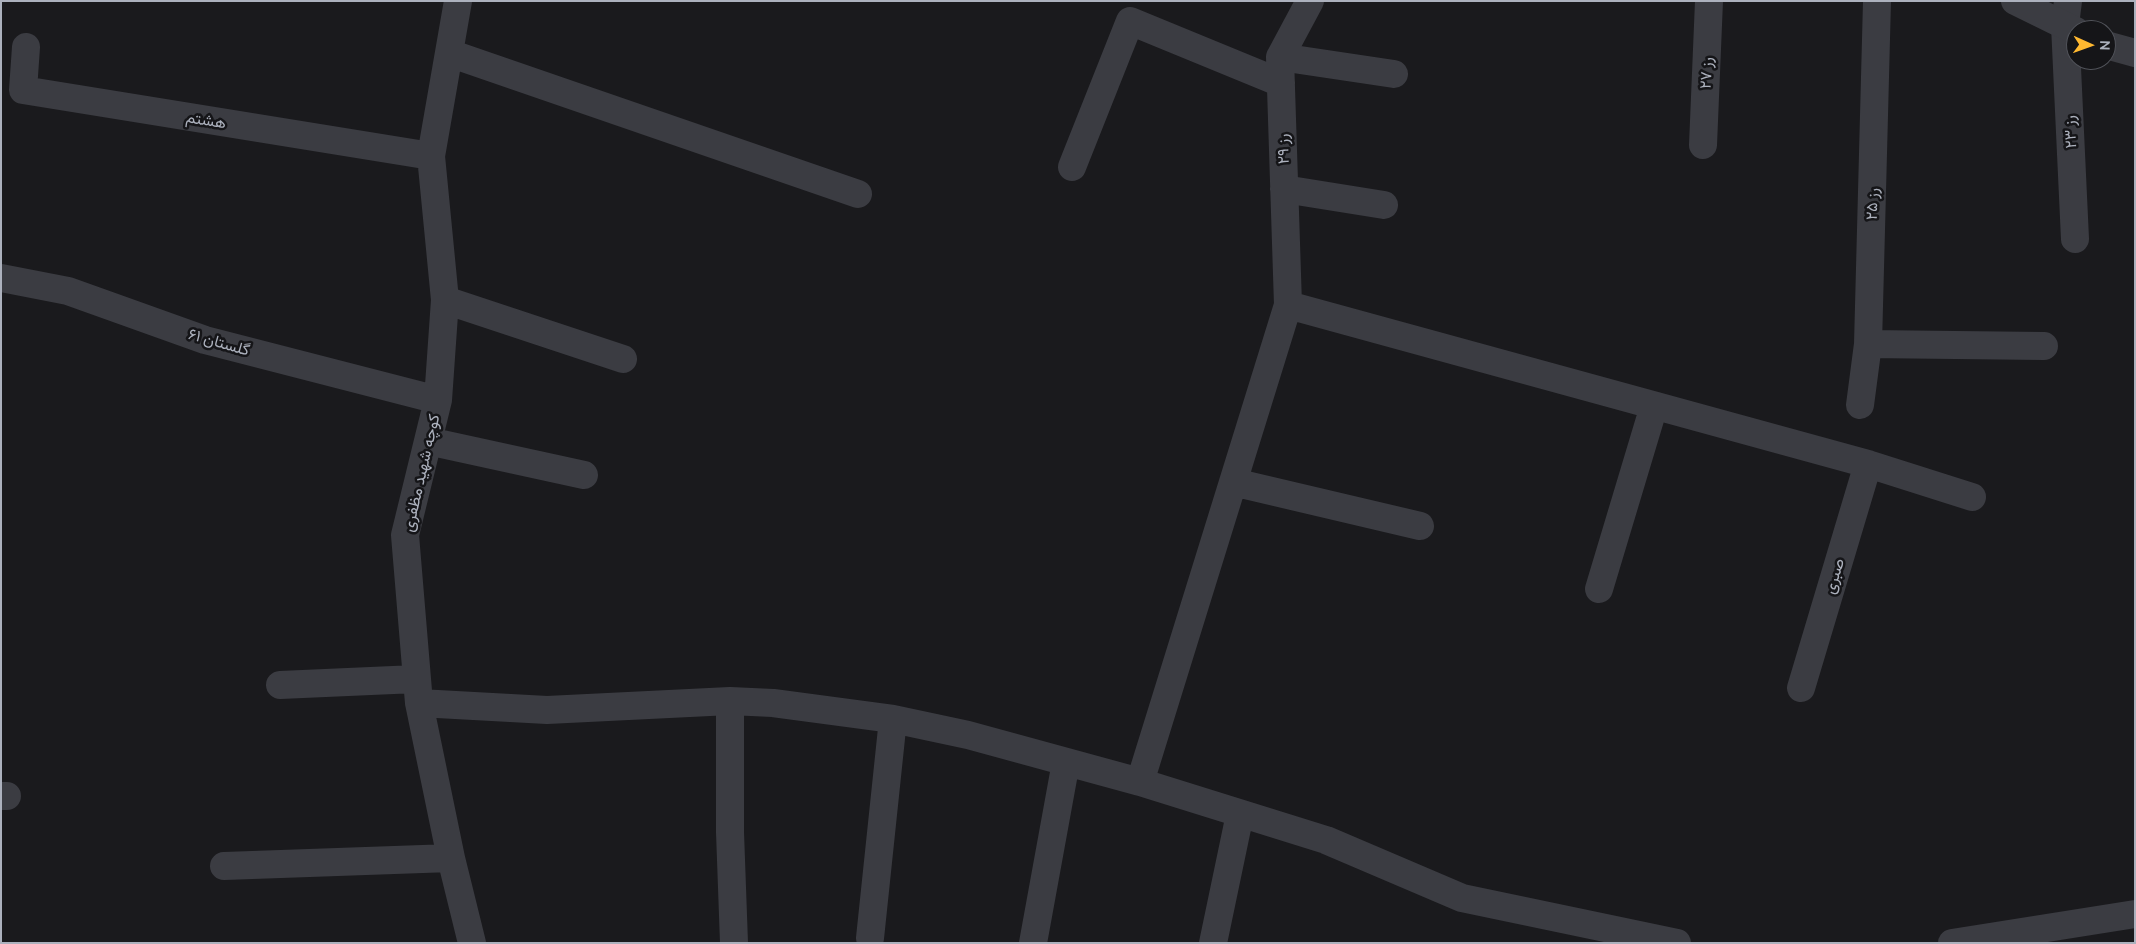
<!DOCTYPE html>
<html>
<head>
<meta charset="utf-8">
<style>
  body { margin:0 }
  #map { position:relative; width:2136px; height:944px; overflow:hidden; background:#1a1a1d; font-family:Ubuntu,sans-serif }
  canvas { display:block }
  .frame { position:absolute; inset:0; border:2px solid #acb1bd; pointer-events:none }
  .north { position:absolute; left:2066px; top:20px; width:50px; height:50px; box-sizing:border-box; background:#151518; border:1px solid #51535a; border-radius:50%; rotate:92deg; font-size:14px; font-weight:700; line-height:20px; text-align:center; color:#acb1bd }
  .north::after { content:''; display:block; margin:auto; width:18px; height:22px; background:#ffb830; clip-path:polygon(50% 0,100% 100%,50% 72%,0 100%) }
</style>
</head>
<body>
<div id="map">
<canvas width="2136" height="944"></canvas>
<div class="frame"></div>
<div class="north">N</div>
</div>
<script>
const context = document.querySelector('canvas').getContext('2d');
context.lineJoin = 'round';
const poly = rows => new Path2D(rows.map(r => 'M' + r).join(''));
function strokePath(path, color, width, dash) { context.strokeStyle = color; context.lineWidth = width; context.lineCap = dash ? 'butt' : 'round'; context.setLineDash(dash || []); context.stroke(path); }
function label(font, color, halo, rows, align = 'center') {
  context.font = font + ' Ubuntu,Vazirmatn,sans-serif'; context.lineWidth = 5; context.setLineDash([]); context.textBaseline = 'middle'; context.strokeStyle = halo; context.fillStyle = color; for (const [text, x, y, turn = 0] of rows) {
    context.save(); context.translate(x, y); context.rotate((+turn || 0) * Math.PI / 180); context.textAlign = isNaN(turn) ? turn : align; if (halo) context.strokeText(text, 0, 0); context.fillText(text, 0, 0); context.restore();
  }
}
strokePath(poly([
  [458,1,431,156,445,300,438,400,405,535,419,703,451,858,472,943],
  [2068,1,2065,25,2075,239],
  [26,47,23,90,431,156],
  [449,53,858,194],
  [1280,57,1394,74],
  [1703,145,1709,1],
  [1072,167,1130,21,1281,83],
  [1284,189,1384,205],
  [1,278,68,291,205,340,438,400],
  [445,300,623,359],
  [1288,305,1868,464,1972,497],
  [1868,344,2044,346],
  [1860,405,1868,344,1877,1],
  [428,441,584,475],
  [1233,482,1420,526],
  [1599,589,1654,406],
  [280,685,416,679],
  [1801,688,1868,464],
  [730,701,730,832,734,943],
  [419,703,547,710,730,701,773,703,893,719,968,735,1140,782,1326,840,1462,898,1677,943],
  [1140,782,1288,305,1280,57,1310,1],
  [1,796,7,796],
  [224,866,451,858],
  [870,938,893,719],
  [1033,943,1066,762],
  [1213,943,1240,814],
  [1952,943,2135,914]
]), '#3b3c42', 28);
strokePath(poly([
  [2015,1,2076,31],
  [2106,45,2135,53]
]), '#3b3c42', 28);
label('16px', '#acb1bd', '#151518', [
  ["رز ۲۷",1706,73,-87],
  ["هشتم",206,120,9],
  ["رز ۲۳",2070,132,-93],
  ["رز ۲۹",1283,149,-92],
  ["رز ۲۵",1872,204,-88],
  ["گلستان ۶۱",219,342,16],
  ["کوچه شهید مظفری",421,473,-77],
  ["صبری",1834,576,-73]
]);
</script>
</body>
</html>
